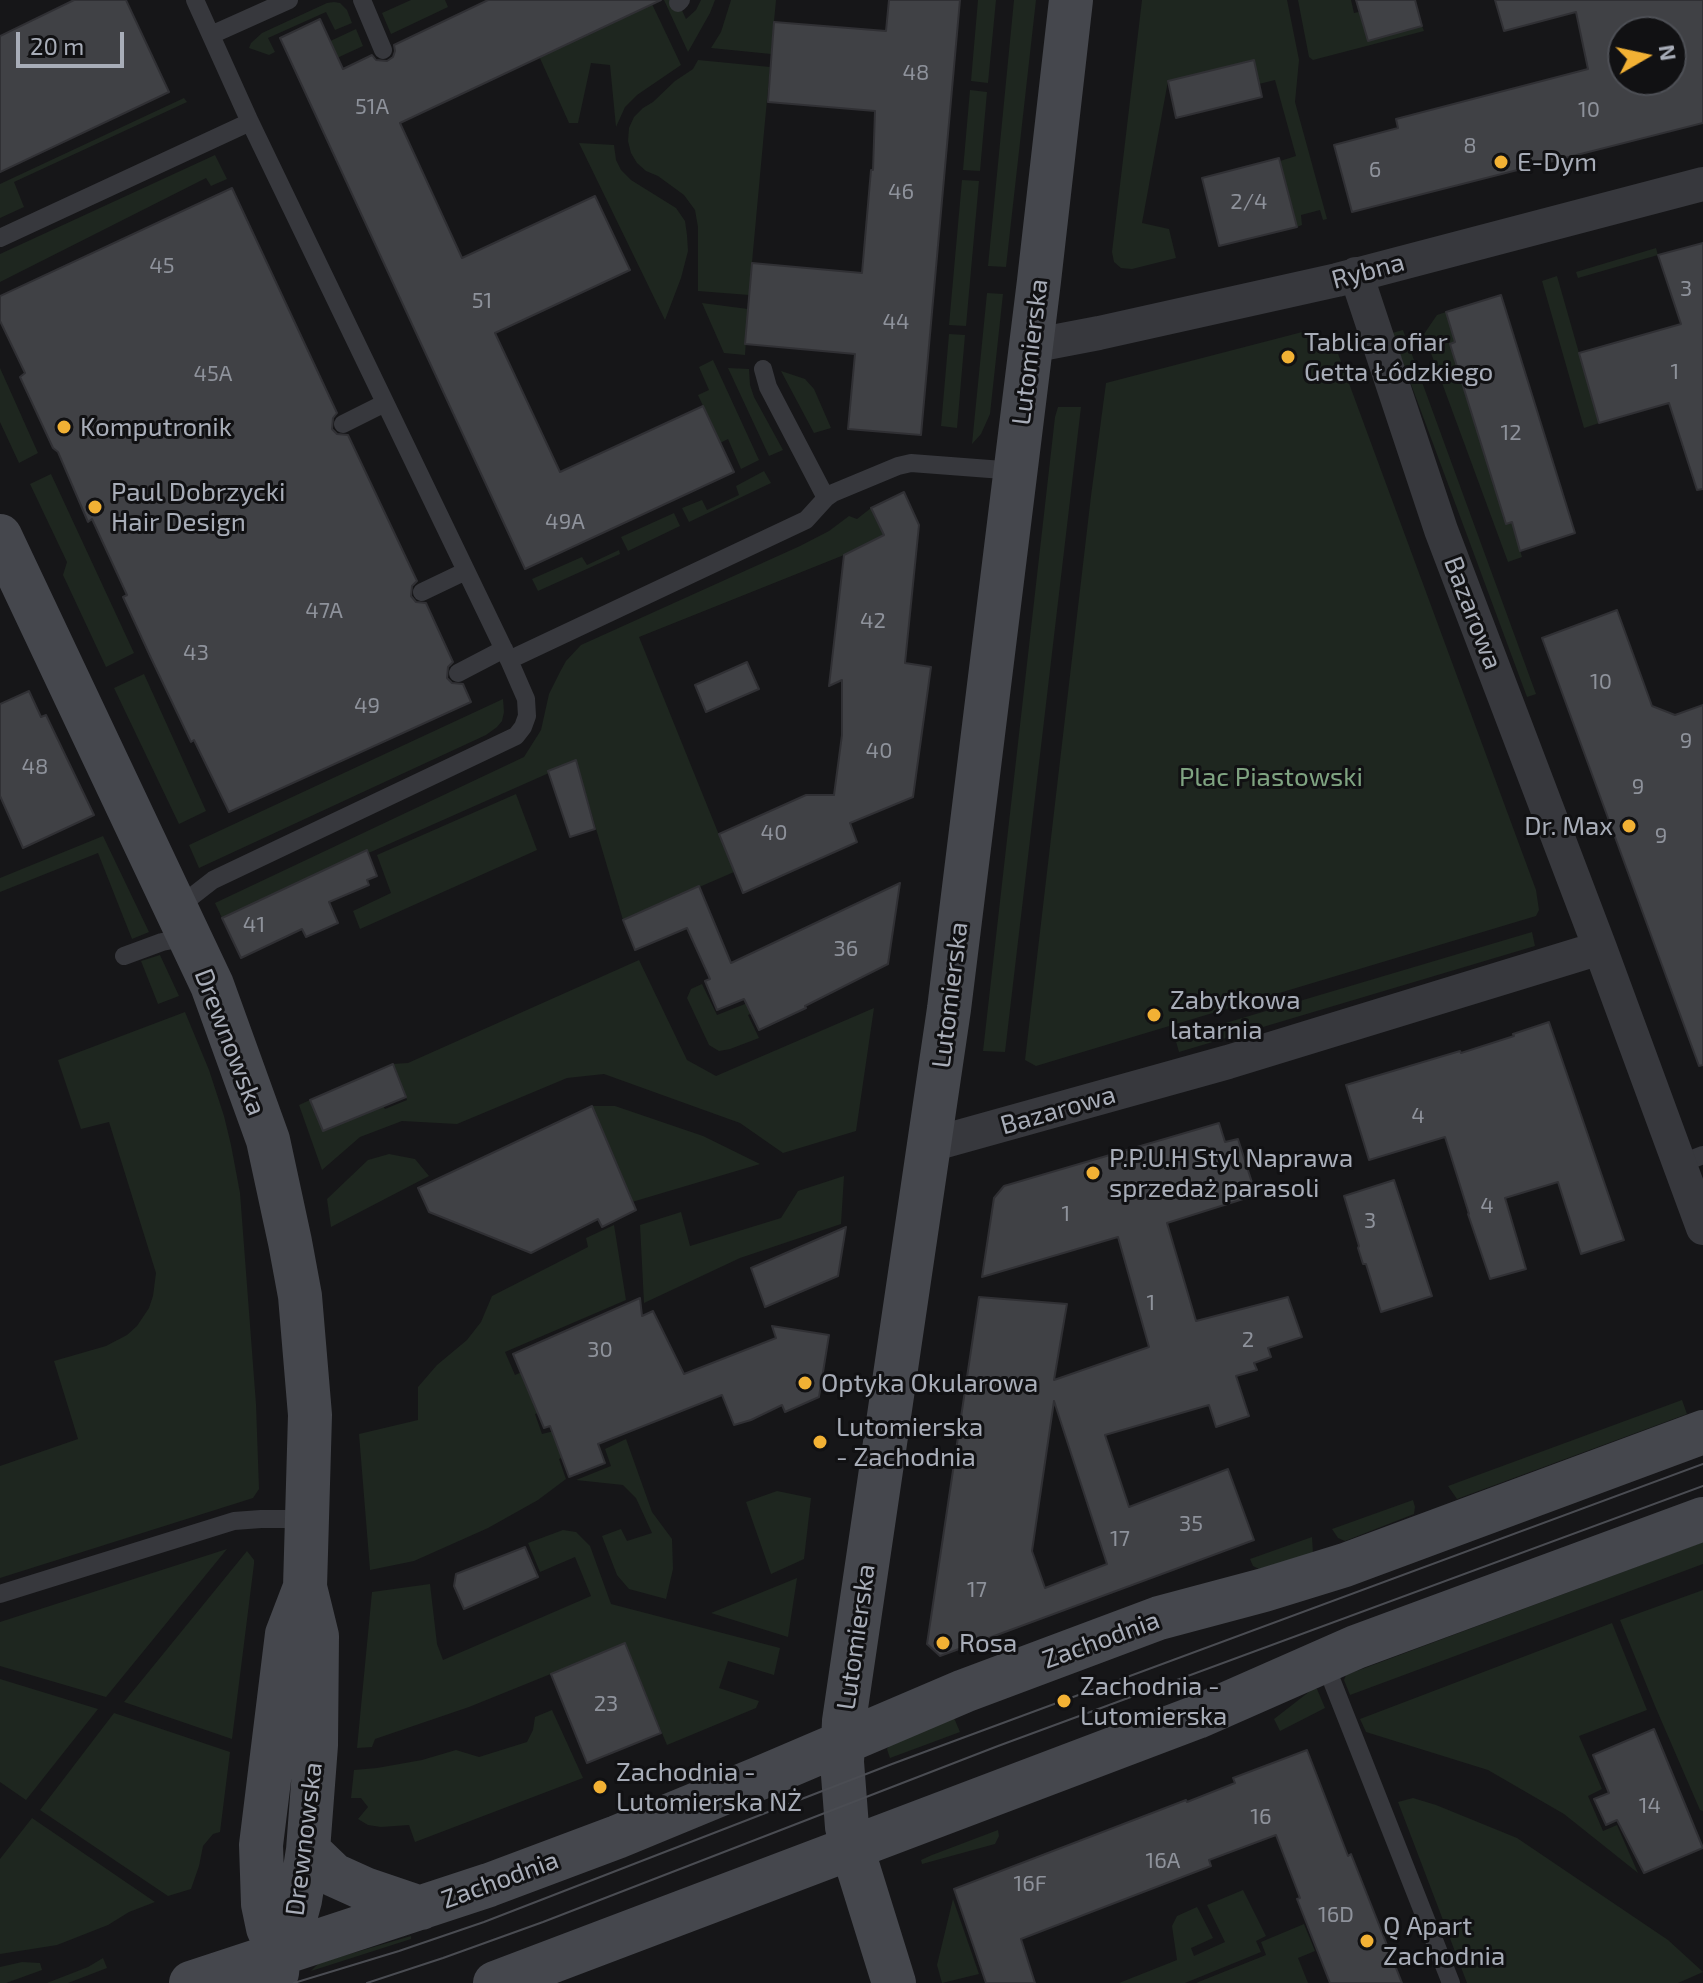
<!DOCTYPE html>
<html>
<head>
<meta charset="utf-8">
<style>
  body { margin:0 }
  #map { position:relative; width:1703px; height:1983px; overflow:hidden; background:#161618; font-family:"Exo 2",sans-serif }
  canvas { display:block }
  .north { position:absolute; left:1607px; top:16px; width:80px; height:80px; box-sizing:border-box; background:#111113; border:2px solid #4d4f55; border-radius:50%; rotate:81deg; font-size:22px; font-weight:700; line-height:32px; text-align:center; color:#a8adb8 }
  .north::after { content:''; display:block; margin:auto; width:28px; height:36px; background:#f2b134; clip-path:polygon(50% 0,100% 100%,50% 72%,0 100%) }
  .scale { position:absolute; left:16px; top:32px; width:108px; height:36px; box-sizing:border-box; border:4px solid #a8adb8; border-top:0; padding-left:10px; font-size:24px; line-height:28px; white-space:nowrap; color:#a8adb8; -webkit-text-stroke:6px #111113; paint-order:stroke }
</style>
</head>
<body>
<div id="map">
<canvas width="1703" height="1983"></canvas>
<div class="north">N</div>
<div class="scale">20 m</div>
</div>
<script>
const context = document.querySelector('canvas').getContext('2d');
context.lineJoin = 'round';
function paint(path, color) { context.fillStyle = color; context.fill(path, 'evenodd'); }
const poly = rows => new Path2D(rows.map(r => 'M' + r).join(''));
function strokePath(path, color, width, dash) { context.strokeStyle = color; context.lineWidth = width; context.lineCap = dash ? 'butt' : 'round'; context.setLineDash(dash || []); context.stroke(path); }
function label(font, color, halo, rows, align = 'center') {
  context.font = font + ' "Exo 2",sans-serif'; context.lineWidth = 6; context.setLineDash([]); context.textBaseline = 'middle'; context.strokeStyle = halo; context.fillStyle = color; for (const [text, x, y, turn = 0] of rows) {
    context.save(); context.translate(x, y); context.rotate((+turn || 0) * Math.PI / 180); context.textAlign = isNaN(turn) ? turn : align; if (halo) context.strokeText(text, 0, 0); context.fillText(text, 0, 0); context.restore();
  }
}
paint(poly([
  [411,0,445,0,448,7,391,34,382,13],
  [664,0,677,0,686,19,696,10,701,0,715,0,710,13,688,52],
  [731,0,776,0,771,54,711,48,721,32],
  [978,0,996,0,988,83,971,81],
  [1014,0,1036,0,1006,267,988,266],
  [1142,0,1287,0,1299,60,1295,102,1327,219,1323,220,1320,210,1301,215,1302,225,1297,227,1280,161,1296,156,1275,80,1259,84,1253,60,1168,81,1142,223,1169,229,1176,258,1132,269,1121,268,1114,262,1112,252],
  [1298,0,1351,0,1354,13,1359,12,1368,41,1422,26,1424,31,1313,60,1309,57],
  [334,2,340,3,347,10,352,23,335,30,326,12,268,38,275,52,269,55,249,48,251,43,262,33,327,3],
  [652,4,681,65,637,95,625,107,616,127,610,65,591,63,578,123,569,123,539,56],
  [356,29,363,46,300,75,292,59],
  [698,60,770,67,749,295,698,291,698,227,695,210,684,195,658,176,646,171,637,163,631,153,628,141,629,128,634,117,643,108,653,102,675,81,693,69],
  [970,90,987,92,980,171,963,170],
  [184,98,187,102,14,182,24,207,0,218,0,184],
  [579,143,614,145,616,160,621,170,631,180,676,208,685,221,687,235,688,251,681,278,665,320],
  [215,155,227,179,211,186,206,178,0,282,0,254],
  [962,180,979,181,966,326,949,325],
  [1656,248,1658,255,1578,278,1576,272],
  [1557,276,1599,423,1584,428,1542,281],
  [987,293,1003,294,990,414,981,434,972,444],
  [702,303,748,309,745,355,724,353],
  [1446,312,1455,342,1450,344,1506,523,1512,522,1522,557,1508,562,1424,334,1437,315],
  [1310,330,1333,340,1536,890,1539,910,1536,916,1036,1066,1025,1060,1091,496,1106,383],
  [1403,330,1536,694,1527,697,1392,333],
  [949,334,965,335,957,428,941,426],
  [713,360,759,460,741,469,728,439,720,443,698,395,709,390,699,367],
  [0,368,38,453,19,463,0,422],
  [728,368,749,369,750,385,754,397,783,450,769,456],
  [781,371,805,379,814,389,831,428,814,433],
  [1058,407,1081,407,1005,1052,983,1051,1055,417],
  [764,471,771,483,689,522,682,508,702,500,707,510,739,495,736,486],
  [51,474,134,653,106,667,63,575,67,562,30,484],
  [871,508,884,535,844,555,639,637,734,872,623,920,576,761,222,918,215,903,524,757,541,730,549,694,560,672,566,661,581,645,800,546,829,531,849,516,857,519],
  [674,513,680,526,628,551,621,537],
  [619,550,620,554,538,591,532,579,582,557,587,565],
  [144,674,206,811,179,824,114,688],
  [503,699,504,712,502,721,497,727,486,735,199,868,189,845],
  [516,794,537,850,360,929,353,911,391,893,377,855],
  [103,836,149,932,132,939,98,853,0,892,0,878],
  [1532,932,1535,946,1179,1052,1175,1038],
  [160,955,179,996,158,1004,141,961],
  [639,960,687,1060,716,1076,874,1008,856,1131,783,1153,740,1123,604,1074,567,1078,457,1124,402,1121,360,1137,322,1170,299,1105,310,1100,324,1131,383,1106,385,1109,407,1100,393,1064,408,1063],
  [702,984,717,1015,750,1002,814,985,748,1015,759,1038,730,1049,719,1051,709,1045,687,998,691,989],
  [185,1012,209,1070,224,1116,231,1145,240,1193,256,1404,259,1489,253,1498,0,1578,0,1466,78,1439,54,1361,106,1346,127,1335,137,1326,149,1308,153,1296,156,1273,109,1122,81,1129,58,1060],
  [592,1106,615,1106,703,1136,760,1164,632,1202],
  [389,1154,415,1159,429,1176,331,1227,327,1199,368,1160],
  [844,1176,841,1224,740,1258,644,1303,640,1225,681,1212,690,1246,781,1218,798,1191],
  [614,1225,626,1300,505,1352,515,1375,542,1363,557,1407,535,1414,542,1434,558,1430,610,1438,559,1459,566,1479,538,1500,488,1528,414,1561,370,1570,359,1434,418,1420,418,1387,437,1365,467,1340,481,1322,492,1296,588,1247,586,1238],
  [1682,1400,1687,1414,1457,1499,1448,1486],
  [626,1439,652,1512,672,1539,673,1569,666,1599,629,1589,617,1575,602,1536,621,1529,627,1541,652,1533,636,1498,623,1485,576,1480,611,1466,605,1449],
  [777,1491,811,1498,804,1559,771,1574,746,1502],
  [1413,1500,1415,1507,1414,1514,1345,1541,1338,1538,1332,1529],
  [563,1530,576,1532,590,1546,611,1604,780,1648,774,1675,728,1661,719,1688,759,1701,756,1708,667,1745,625,1644,469,1707,375,1739,372,1747,357,1748,372,1592,430,1584,437,1644,443,1660,591,1596,575,1557,540,1572,528,1543],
  [1312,1537,1313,1553,1259,1569,1253,1566,1250,1559],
  [1703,1542,1703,1564,1350,1695,1344,1680,1346,1675],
  [227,1549,106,1697,0,1666,0,1622],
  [247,1551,254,1560,254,1564,232,1739,124,1702],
  [797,1578,788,1637,711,1613],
  [1703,1590,1703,1811,1700,1810,1655,1706,1620,1620],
  [1612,1623,1647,1710,1579,1736,1602,1789,1588,1796,1603,1831,1617,1825,1638,1873,1564,1814,1488,1770,1366,1732,1360,1719],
  [0,1679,98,1709,26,1800,0,1782],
  [1314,1688,1317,1689,1325,1708,1280,1731,1274,1719],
  [552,1710,583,1778,415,1842,409,1825,381,1827,368,1825,358,1819,368,1807,361,1798,351,1798,354,1770,377,1768,422,1760,456,1750,479,1757,527,1742,533,1730,535,1717],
  [114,1713,230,1752,220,1832,213,1834,203,1846,199,1866,191,1889,168,1896,40,1810],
  [954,1718,960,1732,890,1758,887,1749,889,1746],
  [1413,1798,1436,1805,1517,1838,1668,1940,1703,1972,1678,1983,1467,1983,1398,1802],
  [32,1818,155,1902,129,1912,108,1925,57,1945,0,1954,0,1859],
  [998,1830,999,1836,995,1844,922,1864,921,1860,932,1855],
  [1243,1890,1266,1936,1256,1941,1261,1952,1185,1983,1119,1983,1177,1960,1172,1926,1177,1916,1197,1907,1213,1938,1191,1948,1194,1956,1225,1942,1207,1905],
  [953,1899,979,1974,942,1983,937,1965],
  [1304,1924,1315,1951,1298,1958,1308,1983,1196,1983,1266,1955,1261,1942],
  [411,1936,411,1939,311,1971,319,1963],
  [103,1958,107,1968,68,1983,47,1983,88,1967],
  [22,1962,40,1963,42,1970,6,1983,0,1983,0,1967]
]), '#1e261f');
const building = poly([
  [74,0,126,0,169,92,0,172,0,36,74,0],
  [488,0,661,0,400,123,462,258,595,196,630,270,495,333,560,472,703,406,734,472,525,569,280,38,320,19,343,69,372,55,376,60,387,61,393,57,395,51,394,45,488,0],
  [889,0,960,0,921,435,848,429,855,354,745,344,752,263,862,273,871,170,873,170,875,111,768,102,774,22,886,31,889,0],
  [1356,0,1415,0,1422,26,1368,41,1356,0],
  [1495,0,1703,0,1703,123,1352,212,1334,145,1398,128,1396,119,1588,69,1576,12,1504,31,1495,0],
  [1623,32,1671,32,1671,80,1623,80,1623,32],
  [1254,60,1262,97,1176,118,1168,81,1254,60],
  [1279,158,1297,227,1219,246,1202,178,1279,158],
  [232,188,337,413,333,418,332,429,337,434,348,435,417,581,412,586,411,596,416,602,426,603,453,662,448,667,447,678,452,683,463,684,471,702,229,812,194,740,191,742,151,658,123,597,127,595,92,519,88,522,58,452,53,448,20,377,25,373,0,321,0,296,232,188],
  [1703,243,1703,489,1697,490,1669,403,1599,423,1579,353,1681,324,1658,255,1703,243],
  [1501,295,1575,533,1520,551,1512,522,1506,524,1450,344,1455,342,1446,312,1501,295],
  [904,492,919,525,905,663,931,667,913,797,850,823,857,842,743,893,719,834,806,795,834,795,842,735,842,680,829,686,844,555,884,535,871,508,904,492],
  [1617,610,1652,706,1675,715,1703,705,1703,1065,1699,1066,1542,638,1617,610],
  [747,662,759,689,706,712,695,685,747,662],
  [29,691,41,717,46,715,94,815,23,848,0,796,0,704,29,691],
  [576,760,595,829,570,837,548,771,576,760],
  [367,850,377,876,367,880,369,885,329,902,338,923,306,937,302,929,241,958,222,918,367,850],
  [900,883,888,964,805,1006,806,1008,759,1030,744,999,717,1010,705,981,710,979,687,928,635,950,623,920,699,886,731,963,900,883],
  [1549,1022,1624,1240,1581,1254,1558,1182,1505,1198,1526,1269,1490,1279,1468,1214,1469,1214,1445,1137,1369,1160,1346,1085,1460,1051,1461,1053,1514,1036,1513,1034,1549,1022],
  [393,1064,406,1097,323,1131,310,1100,393,1064],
  [592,1106,636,1210,602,1227,598,1219,531,1253,429,1212,418,1188,592,1106],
  [1219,1123,1225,1142,1238,1139,1256,1195,1167,1223,1196,1321,1288,1297,1302,1337,1268,1348,1271,1357,1254,1363,1257,1370,1236,1376,1249,1416,1216,1427,1209,1405,1105,1435,1129,1507,1228,1469,1254,1540,940,1656,927,1644,979,1297,1067,1304,1054,1380,1149,1347,1118,1237,982,1277,994,1198,1004,1186,1219,1123],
  [1054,1401,1107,1564,1045,1588,1032,1551,1054,1401],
  [1394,1180,1432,1296,1381,1312,1366,1264,1363,1264,1358,1248,1359,1246,1344,1196,1394,1180],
  [846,1227,838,1276,765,1307,751,1268,846,1227],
  [640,1298,642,1316,653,1311,684,1374,776,1338,772,1326,829,1335,819,1397,785,1412,782,1405,751,1420,734,1425,722,1395,598,1444,605,1463,569,1477,550,1426,544,1428,513,1354,640,1298],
  [525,1547,538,1577,464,1609,454,1586,456,1574,525,1547],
  [625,1643,661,1733,587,1763,551,1674,625,1643],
  [1654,1729,1703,1848,1644,1873,1617,1820,1606,1825,1594,1799,1609,1793,1593,1755,1654,1729],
  [1307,1750,1348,1856,1351,1854,1402,1983,1330,1983,1297,1899,1300,1898,1276,1835,1209,1860,1211,1866,1021,1939,1035,1983,986,1983,954,1889,1186,1800,1187,1802,1235,1783,1233,1778,1307,1750]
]);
paint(building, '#404145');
strokePath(building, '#303034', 2);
strokePath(poly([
  [362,0,383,50],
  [678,3,681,0],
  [211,35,289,0],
  [0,238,250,122],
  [763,369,768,387,826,498],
  [343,424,385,403],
  [422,592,466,571],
  [509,660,806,520,826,498,833,493,898,466,911,463,1016,471],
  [458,673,504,649],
  [178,912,186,901,213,880,516,736,523,727,527,716,526,699,509,660,250,122,195,0],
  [124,956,162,942,189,937],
  [1680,1164,1703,1155],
  [0,1594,234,1521,261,1519,308,1519],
  [1324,1661,1451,1983]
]), '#37383d', 18);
strokePath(poly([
  [1356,274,1441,530,1600,948,1703,1228],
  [1031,346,1099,333,1337,280,1703,184],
  [930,1145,1228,1062,1600,948]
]), '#37383d', 34);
strokePath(poly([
  [0,536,212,985,268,1140,290,1242,300,1296,310,1415,305,1587,317,1636,316,1745,308,1850,300,1900,293,1926,279,1954,277,1973],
  [308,1850,334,1875,365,1889,421,1908],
  [279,1954,268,1928,263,1904,261,1845,287,1634,305,1587],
  [191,1983,489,1885,617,1837,760,1778,964,1691,1159,1618,1264,1590,1345,1565,1703,1432],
  [495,1983,1197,1717,1356,1647,1703,1519],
  [894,1983,852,1848,847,1827,842,1762,844,1721,949,1009,1039,281,1071,0]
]), '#45474d', 44);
strokePath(poly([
  [294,1983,399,1951,484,1922,892,1764,1703,1464],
  [367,1983,443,1958,543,1922,998,1746,1703,1486]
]), '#4a4c52', 2);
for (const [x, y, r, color] of [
  [1501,162,8,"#f2b134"],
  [1288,357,8,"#f2b134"],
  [64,427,8,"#f2b134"],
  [95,507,8,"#f2b134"],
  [1629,826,8,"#f2b134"],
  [1154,1015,8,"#f2b134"],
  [1093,1173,8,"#f2b134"],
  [805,1383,8,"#f2b134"],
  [820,1442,8,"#f2b134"],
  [943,1643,8,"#f2b134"],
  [1064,1701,8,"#f2b134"],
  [600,1787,8,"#f2b134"],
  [1367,1941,8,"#f2b134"]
]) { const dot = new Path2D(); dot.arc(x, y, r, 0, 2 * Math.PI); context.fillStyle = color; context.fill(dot); strokePath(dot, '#111113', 3); }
label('22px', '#8e929b', null, [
  ["48",916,73],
  ["51A",372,107],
  ["10",1589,110],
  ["8",1470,146],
  ["6",1375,170],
  ["46",901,192],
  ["2/4",1249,202],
  ["45",162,266],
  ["3",1686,289],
  ["51",482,301],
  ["44",896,322],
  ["1",1675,372],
  ["45A",213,374],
  ["12",1511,433],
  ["49A",565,522],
  ["47A",324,611],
  ["42",873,621],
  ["43",196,653],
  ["10",1601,682],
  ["49",367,706],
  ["9",1686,741],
  ["40",879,751],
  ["48",35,767],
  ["9",1638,787],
  ["40",774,833],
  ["9",1661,836],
  ["41",254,925],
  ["36",846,949],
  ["4",1418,1116],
  ["4",1487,1206],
  ["1",1066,1214],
  ["3",1370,1221],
  ["1",1151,1303],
  ["2",1248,1340],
  ["30",600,1350],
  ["35",1191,1524],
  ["17",1120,1539],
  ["17",977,1590],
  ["23",606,1704],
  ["14",1650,1806],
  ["16",1261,1817],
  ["16A",1163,1861],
  ["16F",1030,1884],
  ["16D",1336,1915]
]);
label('26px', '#a8adb8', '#111113', [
  ["E-Dym",1517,162],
  ["Tablica ofiar",1304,342],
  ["Getta Łódzkiego",1304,372],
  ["Komputronik",80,427],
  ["Paul Dobrzycki",111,492],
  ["Hair Design",111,522],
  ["Dr. Max",1613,826,"right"],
  ["Zabytkowa",1170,1000],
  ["latarnia",1170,1030],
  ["P.P.U.H Styl Naprawa",1109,1158],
  ["sprzedaż parasoli",1109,1188],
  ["Optyka Okularowa",821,1383],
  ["Lutomierska",836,1427],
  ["- Zachodnia",836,1457],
  ["Rosa",959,1643],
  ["Zachodnia -",1080,1686],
  ["Lutomierska",1080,1716],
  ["Zachodnia -",616,1772],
  ["Lutomierska NŻ",616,1802],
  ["Q Apart",1383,1926],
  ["Zachodnia",1383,1956]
], 'left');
label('26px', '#a8adb8', '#111113', [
  ["Rybna",1368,271,-15],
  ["Lutomierska",1030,352,-83],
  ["Bazarowa",1473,613,69],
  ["Lutomierska",950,995,-83],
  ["Drewnowska",230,1042,69],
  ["Bazarowa",1058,1110,-16],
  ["Lutomierska",856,1637,-82],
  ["Zachodnia",1101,1640,-20],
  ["Drewnowska",304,1839,-83],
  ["Zachodnia",500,1880,-20]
]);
label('26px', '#7fa381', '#111113', [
  ["Plac Piastowski",1271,777]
]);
</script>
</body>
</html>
